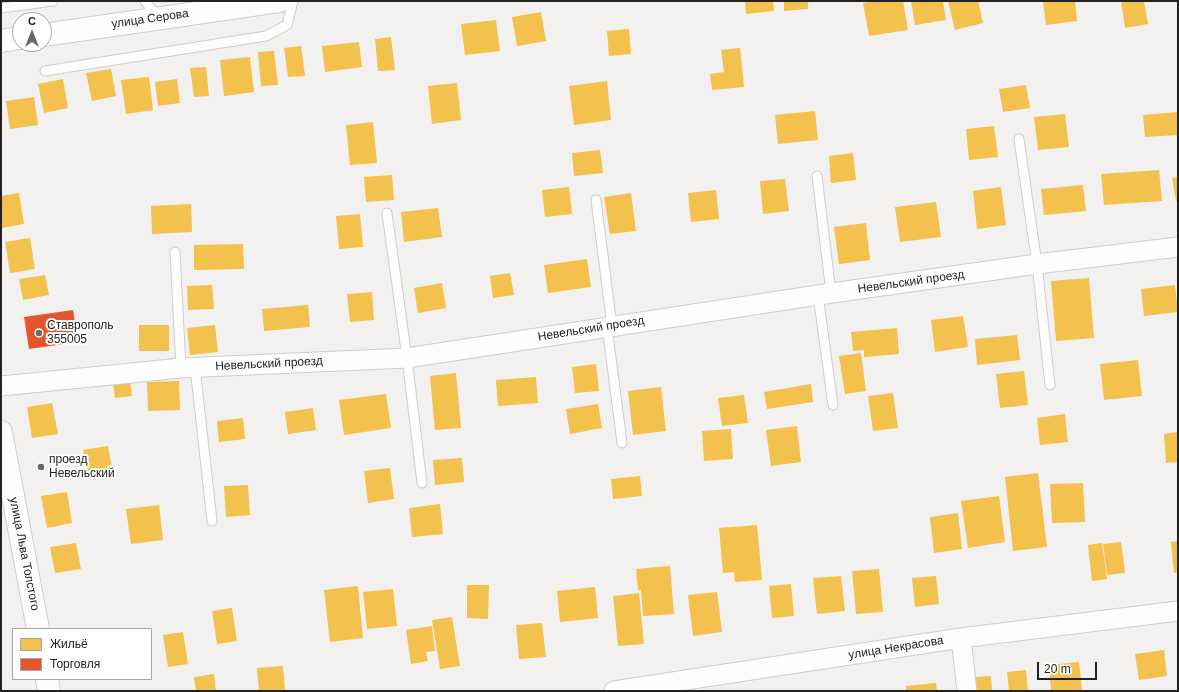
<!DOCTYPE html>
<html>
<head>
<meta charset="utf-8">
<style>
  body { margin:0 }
  #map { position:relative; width:1179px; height:692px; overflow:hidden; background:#f3f1ef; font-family:Arial,sans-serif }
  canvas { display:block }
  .frame { position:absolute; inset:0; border:2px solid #22211f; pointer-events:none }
  .legend { position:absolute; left:12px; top:628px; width:140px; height:52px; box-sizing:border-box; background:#fff; border:1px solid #a7a6a5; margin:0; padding:5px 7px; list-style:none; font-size:12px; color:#22211f }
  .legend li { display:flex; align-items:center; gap:8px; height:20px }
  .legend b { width:20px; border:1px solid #a7a6a5 }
  .north { position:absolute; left:12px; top:12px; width:40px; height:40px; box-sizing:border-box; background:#fff; border:1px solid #a7a6a5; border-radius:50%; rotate:0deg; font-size:11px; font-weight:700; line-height:16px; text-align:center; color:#22211f }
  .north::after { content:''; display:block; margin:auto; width:14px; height:18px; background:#6b6a68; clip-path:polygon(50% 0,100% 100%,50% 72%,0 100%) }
  .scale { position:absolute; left:1037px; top:662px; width:60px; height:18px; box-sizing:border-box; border:2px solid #22211f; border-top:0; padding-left:5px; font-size:12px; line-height:14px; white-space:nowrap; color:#22211f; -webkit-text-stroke:3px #fff; paint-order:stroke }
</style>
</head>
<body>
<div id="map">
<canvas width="1179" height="692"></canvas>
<div class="frame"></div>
<ul class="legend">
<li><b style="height:11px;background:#f2c14e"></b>Жильё</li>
<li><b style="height:11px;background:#e4572e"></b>Торговля</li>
</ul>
<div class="north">С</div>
<div class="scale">20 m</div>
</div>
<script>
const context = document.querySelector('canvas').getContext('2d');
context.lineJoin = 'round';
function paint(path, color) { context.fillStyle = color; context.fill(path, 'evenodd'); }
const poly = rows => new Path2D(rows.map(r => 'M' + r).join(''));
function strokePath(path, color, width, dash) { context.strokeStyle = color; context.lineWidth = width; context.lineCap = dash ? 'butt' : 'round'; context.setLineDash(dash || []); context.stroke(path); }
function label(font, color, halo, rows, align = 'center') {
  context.font = font + ' Arial,sans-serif'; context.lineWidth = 4; context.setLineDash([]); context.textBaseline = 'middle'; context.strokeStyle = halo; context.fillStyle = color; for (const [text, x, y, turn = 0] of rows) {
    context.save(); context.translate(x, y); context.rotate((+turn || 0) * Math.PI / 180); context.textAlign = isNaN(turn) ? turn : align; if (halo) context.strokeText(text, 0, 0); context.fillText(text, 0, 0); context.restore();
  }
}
paint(poly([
  [745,1,773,1,774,11,746,14],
  [784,1,808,1,808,9,784,11],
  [873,1,903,1,908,30,869,36,863,3],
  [911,1,943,1,946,20,915,25],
  [948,1,978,1,983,23,955,30],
  [1043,1,1075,1,1077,21,1046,25],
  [1121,1,1144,1,1148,24,1125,28],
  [541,12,546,41,517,46,512,17],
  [496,20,500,51,465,55,461,24],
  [629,29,631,54,609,56,607,31],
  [391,37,395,70,378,71,375,39],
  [359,42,362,67,325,72,322,46],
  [301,46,305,76,288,77,284,48],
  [740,48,744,87,712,90,710,74,724,72,721,50],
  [274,51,278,85,261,86,258,52],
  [250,57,254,92,224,96,220,60],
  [206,67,209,96,194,97,190,68],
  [111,69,116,96,92,101,86,73],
  [149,77,153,110,126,114,121,80],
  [63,79,68,108,44,113,38,84],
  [177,79,180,103,158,106,155,82],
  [607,81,611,120,574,125,569,86],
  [457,83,461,120,432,124,428,86],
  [1026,85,1030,108,1003,112,999,89],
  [34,97,38,125,10,129,6,101],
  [815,111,818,140,778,144,775,115],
  [1177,112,1178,135,1145,137,1143,115],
  [1065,114,1069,147,1038,150,1034,117],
  [373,122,377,163,350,165,346,125],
  [994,126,998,157,969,160,966,129],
  [600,150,603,173,574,176,572,153],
  [853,153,856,180,831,183,829,156],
  [1159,170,1162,201,1104,205,1101,174],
  [392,175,394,200,366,202,364,177],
  [1178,177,1178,201,1176,201,1172,178],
  [785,179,789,211,763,214,760,181],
  [1083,185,1086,211,1044,215,1041,189],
  [569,187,572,214,545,217,542,190],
  [1001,187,1006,225,977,229,973,191],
  [716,190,719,219,691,222,688,193],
  [19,193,24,224,1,228,1,196],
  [631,193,636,231,610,234,604,197],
  [936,202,941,237,900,242,895,207],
  [191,204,192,232,152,234,151,206],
  [438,208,442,237,404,242,401,212],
  [360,214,363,247,339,249,336,216],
  [866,223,870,260,839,264,834,227],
  [30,238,35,269,10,273,5,242],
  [243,244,244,269,194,270,194,245],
  [587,259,591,287,548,293,544,265],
  [510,273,514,295,493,298,490,276],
  [45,275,49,295,23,300,19,279],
  [1089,278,1094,338,1056,341,1051,281],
  [442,283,446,308,418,313,414,288],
  [212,285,214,309,188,310,187,286],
  [1175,285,1178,312,1144,316,1141,289],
  [372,292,374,320,350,322,347,294],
  [308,305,310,327,264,331,262,309],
  [963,316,968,347,935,352,931,320],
  [139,325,169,325,169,351,139,351],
  [215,325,218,352,190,355,187,328],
  [897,328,899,354,864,357,864,350,853,351,851,332],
  [1017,335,1020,360,977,365,975,339],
  [861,353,866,391,845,394,839,356],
  [1138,360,1142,396,1104,400,1100,364],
  [596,364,599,391,575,393,572,367],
  [1024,371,1028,405,1000,408,996,374],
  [456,373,461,428,435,430,430,376],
  [536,377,538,403,498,406,496,380],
  [130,380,132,396,115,398,113,382],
  [179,381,180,410,148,411,147,382],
  [811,384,813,402,767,409,764,392],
  [661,387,666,431,633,435,628,391],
  [893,393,898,428,873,431,868,396],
  [386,394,391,428,344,435,339,400],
  [744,395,748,423,722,426,718,398],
  [52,403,58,434,32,438,27,407],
  [598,404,602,428,570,434,566,409],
  [313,408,316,430,288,434,285,412],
  [1065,414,1068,442,1040,445,1037,418],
  [243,418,245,439,219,442,217,421],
  [797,426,801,462,771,466,766,430],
  [731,429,733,459,704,461,702,431],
  [1178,432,1178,462,1166,463,1164,434],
  [108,446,113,474,88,478,83,450],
  [462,458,464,482,435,485,433,460],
  [390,468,394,499,368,503,364,471],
  [1038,473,1047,547,1013,551,1005,477],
  [640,476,642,496,613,499,611,479],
  [1083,483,1085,522,1052,523,1050,484],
  [248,485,250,515,226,517,224,486],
  [67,492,72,523,47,528,41,496],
  [999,496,1005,542,968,548,961,501],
  [440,504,443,534,412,537,409,508],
  [159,505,163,540,131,544,126,509],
  [958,513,962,549,934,553,930,517],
  [757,525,762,580,735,582,734,572,723,573,719,528],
  [1178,541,1178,572,1174,573,1171,542],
  [1121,542,1125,573,1107,575,1103,544],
  [76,543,81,569,55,573,50,547],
  [1102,543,1107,579,1092,581,1088,545],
  [670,566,674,614,643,616,641,590,638,590,636,569],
  [879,569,883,612,856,614,852,571],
  [841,576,845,611,817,614,813,578],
  [936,576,939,604,915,607,912,578],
  [791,584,794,616,772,618,769,586],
  [467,585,489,585,488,619,467,618],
  [358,586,363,638,330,642,324,590],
  [595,587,598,618,560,622,557,591],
  [393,589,397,626,367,629,363,592],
  [717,592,722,632,693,636,688,595],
  [639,593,644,644,618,646,613,596],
  [232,608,237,641,217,644,212,611],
  [452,617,460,666,440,669,432,620],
  [542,623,546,657,519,659,516,625],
  [432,626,435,651,426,652,428,661,411,664,406,630],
  [183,632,188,664,168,667,163,635],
  [1164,650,1167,676,1139,680,1135,654],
  [1079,662,1082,691,1051,691,1049,665],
  [283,666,285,691,259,691,257,668],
  [1026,670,1028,691,1009,691,1007,672],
  [214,674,216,691,196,691,194,677],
  [991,676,992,691,974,691,973,677],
  [936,683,937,691,906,691,906,686]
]), '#f2c14e');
paint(poly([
  [73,310,78,342,29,349,24,317]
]), '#e4572e');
const service = poly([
  [145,1,158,17],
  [1,8,53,1],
  [45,71,266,36,287,25,293,1],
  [1019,139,1037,264,1050,385],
  [817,176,831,293],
  [596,200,612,326],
  [387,213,407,358,422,483],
  [175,252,181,368],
  [818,295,833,405],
  [607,327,622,443],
  [195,367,212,521]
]);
const minor = poly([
  [1,386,181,368,407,358,818,295,1037,264,1178,247],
  [961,638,967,691],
  [614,691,961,638,1178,611]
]);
const secondary = poly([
  [44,35,279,1],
  [1,41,20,38],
  [1,432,38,629],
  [47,679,49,691]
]);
strokePath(service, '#cecdcb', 11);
strokePath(minor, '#cecdcb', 21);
strokePath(secondary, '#cecdcb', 24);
strokePath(service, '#fdfdfd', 9);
strokePath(minor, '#fdfdfd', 19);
strokePath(secondary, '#fdfdfd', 22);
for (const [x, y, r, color] of [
  [39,333,4,"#6b6a68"],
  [41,467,4,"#6b6a68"]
]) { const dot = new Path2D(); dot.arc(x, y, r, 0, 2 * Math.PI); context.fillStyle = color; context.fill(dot); strokePath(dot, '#fff', 1.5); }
label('12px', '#22211f', '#fff', [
  ["улица Серова",150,19,-8],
  ["Невельский проезд",911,282,-8],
  ["Невельский проезд",591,329,-9],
  ["Невельский проезд",269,364,-3],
  ["улица Льва Толстого",24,554,79],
  ["улица Некрасова",896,648,-9]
]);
label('12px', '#22211f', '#fff', [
  ["Ставрополь",47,326],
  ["355005",47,340],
  ["проезд",49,460],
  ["Невельский",49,474]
], 'left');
</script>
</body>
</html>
